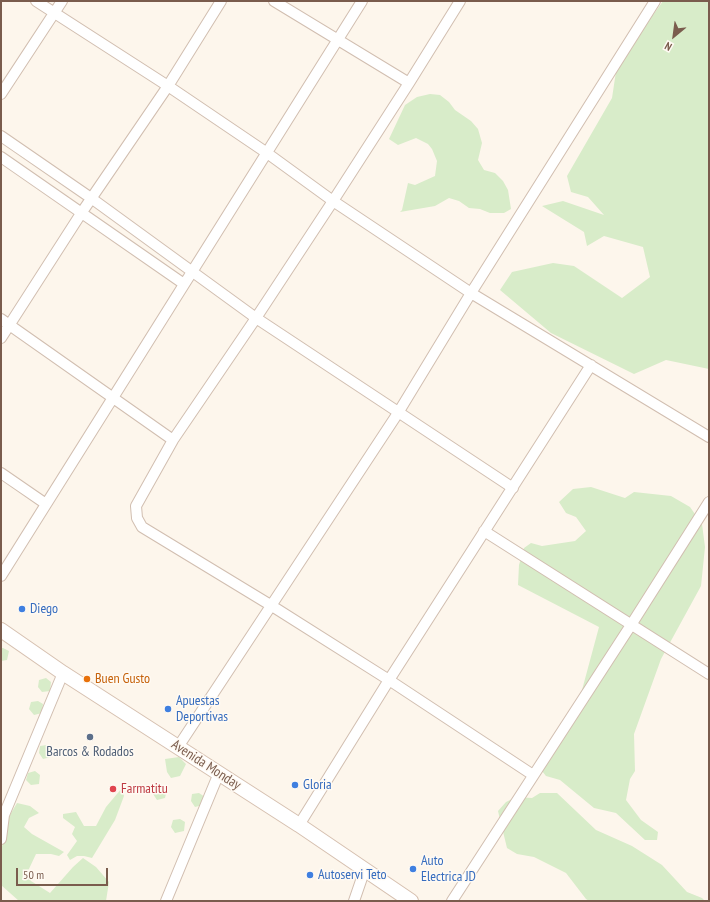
<!DOCTYPE html>
<html>
<head>
<meta charset="utf-8">
<style>
  body { margin:0 }
  #map { position:relative; width:710px; height:902px; overflow:hidden; background:#fdf6ec; font-family:"PT Sans Narrow",sans-serif }
  canvas { display:block }
  .frame { position:absolute; inset:0; border:2px solid #7a5c4d; pointer-events:none }
  .north { position:absolute; left:654px; top:16px; width:40px; height:40px; -webkit-text-stroke:3px #fffaf3; paint-order:stroke; rotate:209deg; font-size:11px; font-weight:700; line-height:16px; text-align:center; color:#7a5c4d }
  .north::after { content:''; display:block; margin:auto; width:14px; height:18px; background:#7a5c4d; clip-path:polygon(50% 0,100% 100%,50% 72%,0 100%) }
  .scale { position:absolute; left:16px; top:868px; width:92px; height:18px; box-sizing:border-box; border:2px solid #7a5c4d; border-top:0; padding-left:5px; font-size:12px; line-height:14px; white-space:nowrap; color:#7a5c4d; -webkit-text-stroke:3px #fffaf3; paint-order:stroke }
</style>
</head>
<body>
<div id="map">
<canvas width="710" height="902"></canvas>
<div class="frame"></div>
<div class="north">N</div>
<div class="scale">50 m</div>
</div>
<script>
const context = document.querySelector('canvas').getContext('2d');
context.lineJoin = 'round';
function paint(path, color) { context.fillStyle = color; context.fill(path, 'evenodd'); }
const poly = rows => new Path2D(rows.map(r => 'M' + r).join(''));
function strokePath(path, color, width, dash) { context.strokeStyle = color; context.lineWidth = width; context.lineCap = dash ? 'butt' : 'round'; context.setLineDash(dash || []); context.stroke(path); }
function label(font, color, halo, rows, align = 'center') {
  context.font = font + ' "PT Sans Narrow",sans-serif'; context.lineWidth = 3; context.setLineDash([]); context.textBaseline = 'middle'; context.strokeStyle = halo; context.fillStyle = color; for (const [text, x, y, turn = 0] of rows) {
    context.save(); context.translate(x, y); context.rotate((+turn || 0) * Math.PI / 180); context.textAlign = isNaN(turn) ? turn : align; if (halo) context.strokeText(text, 0, 0); context.fillText(text, 0, 0); context.restore();
  }
}
paint(poly([
  [663,1,709,1,709,369,666,360,634,374,551,333,500,290,512,272,553,263,574,266,622,298,650,277,643,247,604,236,587,246,584,232,542,206,563,201,604,215,588,197,571,192,567,176,612,98,617,65],
  [430,94,440,95,449,102,455,110,471,121,478,129,482,143,478,160,484,170,495,173,503,181,508,190,511,209,504,213,490,213,480,209,469,208,459,201,449,198,435,206,400,212,402,210,408,183,415,185,435,176,437,161,432,149,428,144,416,138,398,145,389,139,405,105,417,97],
  [591,487,625,498,634,492,671,496,690,507,702,524,705,547,701,586,661,659,634,734,635,771,630,779,626,800,641,820,658,832,657,840,645,840,616,813,594,808,560,780,546,776,542,771,575,716,599,627,518,585,519,565,524,548,531,543,542,546,575,541,586,531,576,517,566,513,559,502,573,489],
  [1,648,3,648,9,651,7,660,1,661],
  [46,678,51,682,50,691,42,692,38,687,39,680],
  [38,701,43,704,42,713,34,715,29,709,31,702],
  [47,745,53,748,51,757,43,759,39,753,40,746],
  [179,757,186,764,180,776,171,778,167,772,165,759],
  [35,771,40,775,39,784,31,785,26,780,28,773],
  [161,786,167,789,165,798,157,800,153,794,154,787],
  [122,788,124,796,115,820,92,858,84,856,77,856,70,860,67,855,77,841,72,834,75,827,63,818,63,814,76,812,84,826,96,826,106,807],
  [199,793,205,797,203,805,195,807,191,801,192,794],
  [540,793,557,793,596,830,632,846,662,865,687,892,702,898,705,901,589,901,586,899,566,873,534,857,517,854,507,848,498,811,506,802,516,797,532,798],
  [17,803,30,806,39,813,29,818,24,827,32,834,64,852,59,856,51,854,36,854,28,871,31,881,50,893,73,867,83,858,96,867,109,882,106,901,19,901,1,885,1,848,4,842,7,820],
  [180,819,185,822,184,831,175,833,171,827,173,820]
]), '#d8ecc9');
const minor = poly([
  [36,1,168,86,267,153,333,201,471,293,709,437],
  [274,1,409,83],
  [460,1,409,83,333,201,256,318,173,440,136,506,137,518,142,527,272,606,389,680,533,775],
  [1,94,62,1],
  [1,136,91,198,256,318,513,488],
  [1,157,184,284],
  [1,319,173,440],
  [1,338,82,212,168,86,221,1],
  [1,473,46,504],
  [484,531,709,674],
  [1,576,362,1],
  [178,747,398,413,471,293,655,1],
  [1,819,4,815,63,673],
  [299,825,389,680,591,365],
  [1,839,4,815],
  [166,901,219,773],
  [354,901,365,869],
  [452,901,631,625,709,502]
]);
const secondary = poly([
  [1,630,63,673,299,825,411,901]
]);
strokePath(minor, '#d1beb0', 12);
strokePath(secondary, '#d6c0b0', 16);
strokePath(minor, '#fff', 10);
strokePath(secondary, '#fff', 14);
for (const [x, y, r, color] of [
  [22,609,4,"#3f7fe0"],
  [87,679,4,"#e8710a"],
  [168,709,4,"#3f7fe0"],
  [90,737,4,"#5c6f8a"],
  [295,785,4,"#3f7fe0"],
  [113,789,4,"#e0444e"],
  [413,869,4,"#3f7fe0"],
  [310,875,4,"#3f7fe0"]
]) { const dot = new Path2D(); dot.arc(x, y, r, 0, 2 * Math.PI); context.fillStyle = color; context.fill(dot); strokePath(dot, '#fffaf3', 1.5); }
label('14px', '#366cbe', '#fffaf3', [
  ["Diego",30,609],
  ["Apuestas",176,701],
  ["Deportivas",176,717],
  ["Gloria",303,785],
  ["Auto",421,861],
  ["Electrica JD",421,877],
  ["Autoservi Teto",318,875]
], 'left');
label('14px', '#c56008', '#fffaf3', [
  ["Buen Gusto",95,679]
], 'left');
label('14px', '#4e5e75', '#fffaf3', [
  ["Barcos & Rodados",90,752]
]);
label('14px', '#7a5c4d', '#fffaf3', [
  ["Avenida Monday",206,765,33]
]);
label('14px', '#be3a42', '#fffaf3', [
  ["Farmatitu",121,789]
], 'left');
</script>
</body>
</html>
